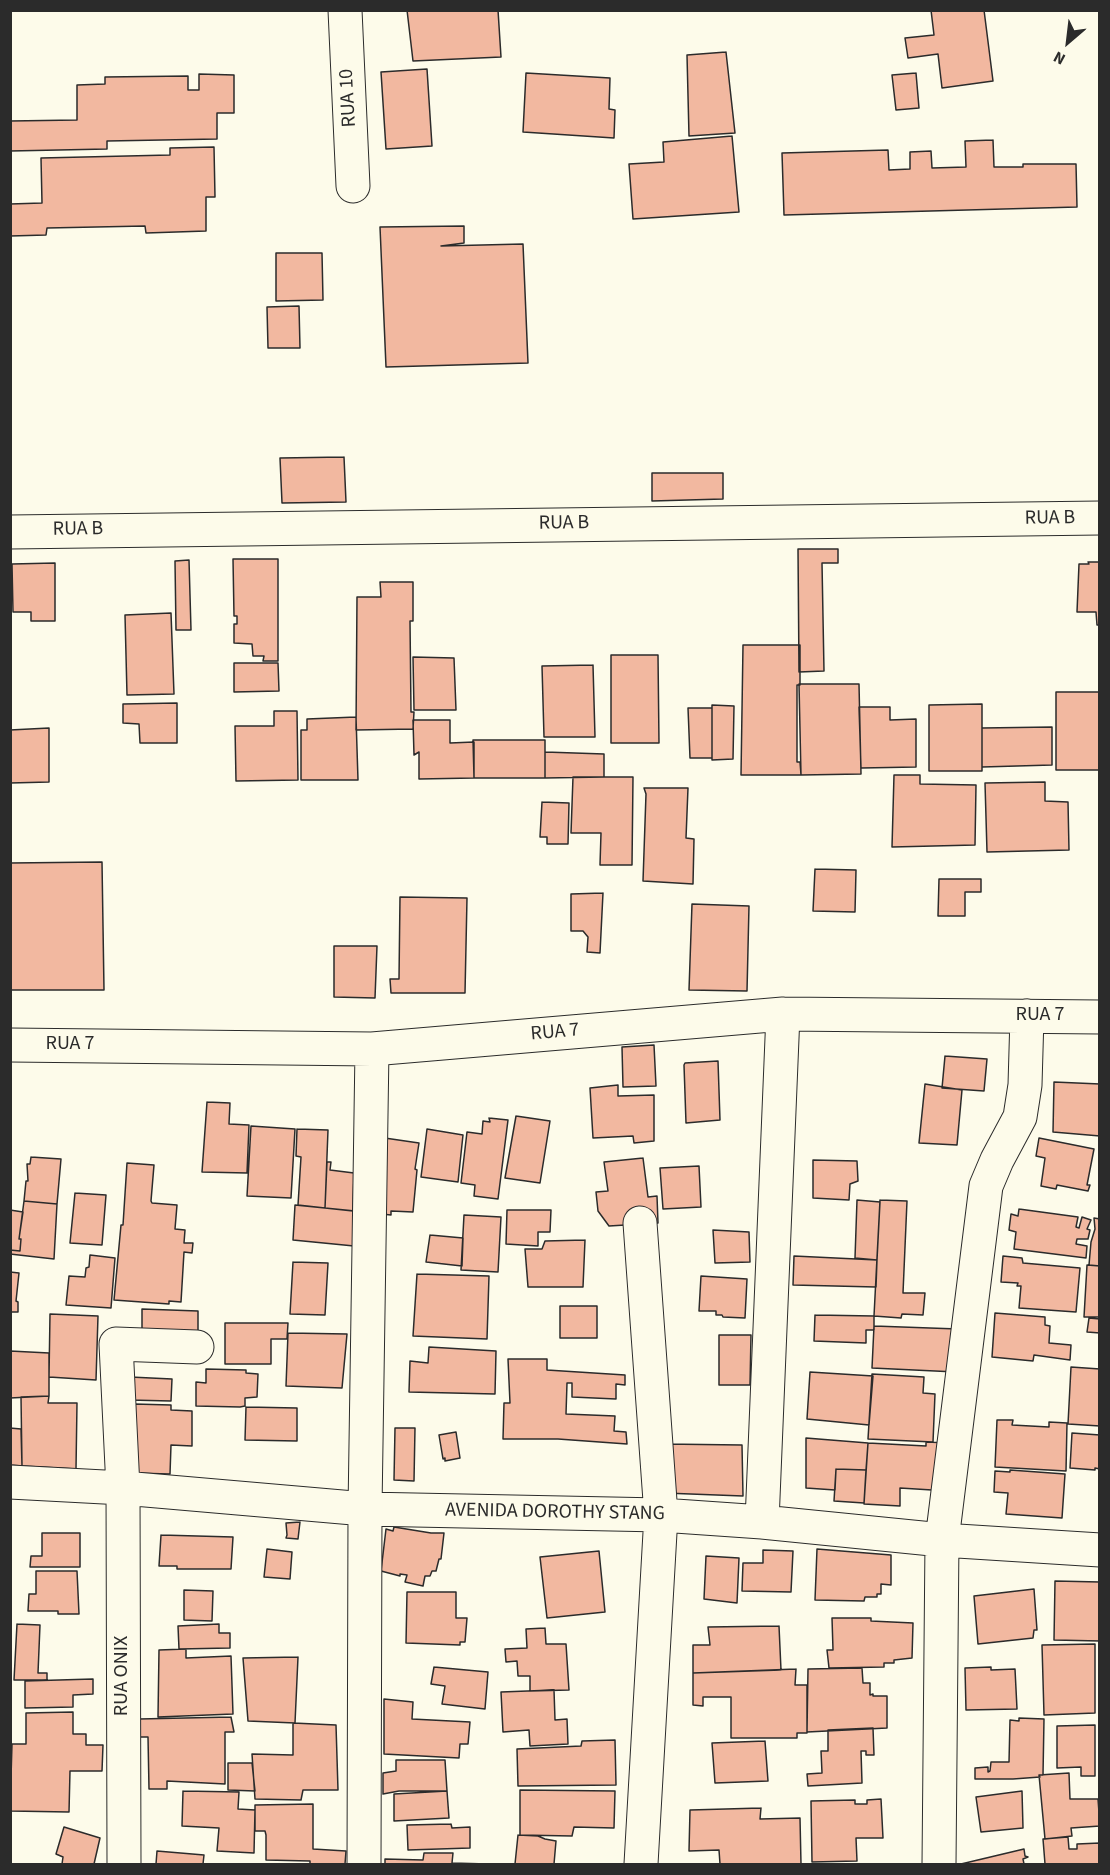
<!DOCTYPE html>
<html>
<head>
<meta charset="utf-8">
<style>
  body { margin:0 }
  #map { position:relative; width:1110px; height:1875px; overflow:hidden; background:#fdfbea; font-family:"Source Sans 3",sans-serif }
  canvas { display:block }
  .frame { position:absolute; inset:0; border:12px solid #2b2b2b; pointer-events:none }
  .north { position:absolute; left:1038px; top:12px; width:60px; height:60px; -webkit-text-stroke:4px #fdfbea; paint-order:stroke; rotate:208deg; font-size:16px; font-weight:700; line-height:24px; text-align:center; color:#2b2b2b }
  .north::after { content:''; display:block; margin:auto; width:21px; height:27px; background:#2b2b2b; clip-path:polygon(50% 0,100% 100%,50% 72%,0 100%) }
</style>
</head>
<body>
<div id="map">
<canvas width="1110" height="1875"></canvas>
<div class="frame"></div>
<div class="north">N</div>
</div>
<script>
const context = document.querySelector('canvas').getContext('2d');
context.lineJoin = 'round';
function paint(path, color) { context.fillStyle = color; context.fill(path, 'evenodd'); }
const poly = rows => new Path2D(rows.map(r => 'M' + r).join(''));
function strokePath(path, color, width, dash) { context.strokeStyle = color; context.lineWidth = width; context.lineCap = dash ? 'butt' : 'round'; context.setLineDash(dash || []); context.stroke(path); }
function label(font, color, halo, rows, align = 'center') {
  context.font = font + ' "Source Sans 3",sans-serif'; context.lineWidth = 4.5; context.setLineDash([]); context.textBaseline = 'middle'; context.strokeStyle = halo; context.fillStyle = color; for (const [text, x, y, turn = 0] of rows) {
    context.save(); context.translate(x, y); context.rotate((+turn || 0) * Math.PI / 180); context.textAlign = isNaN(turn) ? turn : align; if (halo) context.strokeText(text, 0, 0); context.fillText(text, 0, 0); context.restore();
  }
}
const building = poly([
  [407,10,498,10,501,57,413,61,407,10],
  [931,10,984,10,993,81,942,88,938,54,908,58,905,38,934,35,931,10],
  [726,52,735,133,689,136,687,55,726,52],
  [427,69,432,146,386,149,381,72,427,69],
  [526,73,610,78,609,109,615,110,614,138,523,132,526,73],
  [916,73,919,108,896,110,892,75,916,73],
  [199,74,234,75,234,113,217,113,217,139,107,141,107,149,10,151,10,121,77,120,77,85,105,84,105,77,188,76,188,90,199,90,199,74],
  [732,136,739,212,633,219,629,164,664,162,663,142,732,136],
  [993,140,994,167,1023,167,1023,164,1076,164,1077,207,784,215,782,153,888,150,889,170,910,169,910,152,931,151,932,168,966,167,965,141,993,140],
  [214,147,215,197,206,197,206,231,146,233,145,226,47,228,46,235,10,236,10,204,42,203,41,158,170,155,170,148,214,147],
  [464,226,464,243,441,246,523,244,528,363,386,367,380,227,464,226],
  [276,253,322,253,323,300,276,301,276,253],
  [299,306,300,348,268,348,267,307,299,306],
  [344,457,346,502,282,503,280,458,344,457],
  [652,473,723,473,723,499,652,501,652,473],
  [798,549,838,549,838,563,822,563,824,671,799,672,798,549],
  [233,559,278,559,278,661,263,661,264,656,253,656,252,644,234,643,234,624,237,624,237,616,234,616,233,559],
  [189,560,191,630,176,630,175,561,189,560],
  [1088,562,1100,562,1100,625,1097,625,1096,612,1077,612,1079,564,1089,564,1088,562],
  [55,563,55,621,31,621,31,612,13,612,12,564,55,563],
  [380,582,413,582,413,621,410,621,411,712,414,712,413,729,356,730,357,597,381,597,380,582],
  [171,613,174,694,127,695,125,615,171,613],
  [743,645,800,645,800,685,797,685,797,762,800,762,801,775,741,775,743,645],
  [611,655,658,655,659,743,611,743,611,655],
  [413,657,454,658,456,710,414,710,413,657],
  [234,663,278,663,279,691,234,692,234,663],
  [593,665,595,737,544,737,542,666,593,665],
  [799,684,859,684,861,774,801,775,799,684],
  [1056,692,1100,692,1100,770,1056,770,1056,692],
  [177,703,177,743,140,743,139,724,123,723,123,704,177,703],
  [982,704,982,771,929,771,929,705,982,704],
  [712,705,734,706,733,759,712,760,712,705],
  [859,707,890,707,890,720,916,719,916,767,861,768,859,707],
  [688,708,712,708,712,758,690,758,688,708],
  [274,711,297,711,298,780,236,781,235,726,274,726,274,711],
  [356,717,358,780,301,780,301,730,307,730,307,719,356,717],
  [413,720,450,720,450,743,474,742,474,778,419,779,419,752,414,755,413,720],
  [1052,727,1052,765,982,767,982,728,1052,727],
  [49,728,49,782,10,783,10,730,49,728],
  [473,740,545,740,545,778,474,778,473,740],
  [545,752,604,754,604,777,545,778,545,752],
  [894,775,920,775,920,784,976,785,975,845,892,847,894,775],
  [573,777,633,777,632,865,600,865,601,833,571,833,573,777],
  [1045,782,1045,801,1068,802,1069,850,987,852,985,783,1045,782],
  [644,788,688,788,686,838,694,839,693,884,643,881,646,794,644,788],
  [542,802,569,803,568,844,547,844,547,837,540,837,542,802],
  [102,862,104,990,10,990,10,863,102,862],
  [815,869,856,870,855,912,813,911,815,869],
  [939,879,981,879,981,892,965,892,965,916,938,916,939,879],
  [603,893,600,953,587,952,588,937,583,931,571,931,571,894,603,893],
  [400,897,467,898,465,993,391,993,390,979,399,979,400,897],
  [692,904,749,906,747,991,689,990,692,904],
  [334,946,377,946,375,998,334,997,334,946],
  [654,1045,656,1086,623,1087,622,1047,654,1045],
  [945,1056,987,1059,984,1091,942,1088,945,1056],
  [718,1061,720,1120,686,1123,684,1065,685,1063,718,1061],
  [1054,1082,1100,1084,1100,1136,1053,1132,1054,1082],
  [925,1084,962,1090,957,1145,919,1143,925,1084],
  [618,1085,618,1096,654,1095,654,1141,634,1143,633,1136,593,1138,590,1088,618,1085],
  [207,1102,230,1103,229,1124,249,1125,247,1173,202,1172,207,1102],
  [516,1116,550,1121,540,1183,505,1178,516,1116],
  [489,1118,508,1120,498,1199,474,1196,475,1185,461,1183,467,1132,482,1134,483,1121,490,1122,489,1118],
  [251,1126,295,1129,291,1198,247,1196,251,1126],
  [297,1129,328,1130,325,1208,298,1205,301,1157,296,1156,297,1129],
  [427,1129,463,1135,458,1182,421,1177,427,1129],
  [371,1136,419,1143,415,1169,417,1170,413,1212,391,1211,391,1215,353,1211,371,1136],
  [1039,1138,1094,1149,1087,1185,1090,1185,1088,1191,1057,1185,1056,1189,1041,1186,1045,1158,1036,1156,1039,1138],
  [31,1157,61,1159,57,1204,24,1201,26,1181,28,1181,27,1164,30,1164,31,1157],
  [643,1158,648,1197,657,1196,658,1223,609,1226,598,1211,596,1192,608,1191,604,1162,643,1158],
  [813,1160,857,1161,858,1181,850,1184,849,1200,813,1198,813,1160],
  [327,1162,331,1162,330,1170,354,1173,353,1211,325,1208,327,1162],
  [127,1163,154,1165,151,1201,152,1203,177,1205,175,1229,185,1230,184,1243,193,1243,192,1253,184,1252,181,1302,169,1301,169,1304,114,1300,121,1225,123,1225,127,1163],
  [699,1166,701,1207,663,1209,660,1168,699,1166],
  [75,1193,106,1195,102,1245,70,1243,75,1193],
  [857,1200,880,1202,877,1260,855,1258,857,1200],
  [880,1200,907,1201,903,1293,925,1293,923,1315,902,1314,901,1318,874,1316,880,1200],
  [24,1201,57,1204,54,1259,10,1254,10,1250,20,1251,21,1239,19,1239,24,1201],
  [295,1205,355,1211,354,1246,293,1240,295,1205],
  [1019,1209,1078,1217,1076,1227,1079,1228,1082,1217,1091,1220,1087,1229,1090,1230,1088,1239,1077,1239,1076,1244,1087,1246,1086,1258,1014,1249,1016,1232,1009,1230,1011,1214,1018,1216,1019,1209],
  [10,1210,23,1212,19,1239,21,1239,20,1251,10,1250,10,1210],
  [507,1210,551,1210,550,1232,538,1232,538,1246,506,1244,507,1210],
  [464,1215,501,1217,498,1272,461,1270,464,1215],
  [1094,1218,1100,1219,1100,1266,1089,1265,1091,1242,1095,1229,1094,1218],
  [713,1230,749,1232,750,1262,715,1263,713,1230],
  [430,1235,463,1238,462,1266,426,1262,430,1235],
  [585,1240,583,1287,528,1287,525,1249,542,1249,545,1241,585,1240],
  [90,1255,115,1258,111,1308,66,1305,69,1276,85,1277,86,1268,89,1267,90,1255],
  [794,1256,877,1260,876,1287,793,1285,794,1256],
  [1003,1256,1022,1258,1023,1263,1080,1268,1076,1312,1019,1308,1021,1286,1017,1286,1018,1283,1001,1282,1003,1256],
  [293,1262,328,1263,325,1315,290,1314,293,1262],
  [1087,1265,1100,1266,1100,1317,1084,1317,1087,1265],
  [10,1272,19,1273,16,1301,18,1302,18,1312,10,1312,10,1272],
  [417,1274,489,1276,487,1339,413,1336,417,1274],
  [701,1276,747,1279,745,1318,723,1317,722,1315,716,1315,716,1311,699,1311,701,1276],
  [560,1306,597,1306,597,1338,560,1338,560,1306],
  [142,1309,198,1311,198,1338,142,1338,142,1309],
  [995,1313,1045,1317,1045,1325,1050,1326,1049,1343,1071,1345,1070,1360,1034,1355,1033,1361,992,1357,995,1313],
  [50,1314,98,1316,96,1380,49,1377,50,1314],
  [815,1315,874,1316,874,1330,866,1330,866,1343,814,1341,815,1315],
  [1089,1318,1100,1319,1100,1333,1087,1332,1089,1318],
  [225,1323,288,1323,287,1339,271,1339,271,1364,225,1364,225,1323],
  [874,1326,958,1329,956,1372,872,1368,874,1326],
  [288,1333,347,1334,342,1388,286,1386,288,1333],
  [719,1335,751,1335,750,1385,719,1385,719,1335],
  [429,1347,496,1351,495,1394,409,1392,410,1361,428,1363,429,1347],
  [10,1351,49,1353,49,1396,10,1398,10,1351],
  [508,1359,547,1359,547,1370,625,1375,625,1385,616,1384,616,1399,572,1397,572,1383,567,1383,566,1414,615,1416,614,1431,626,1432,627,1444,558,1439,503,1439,504,1403,510,1403,508,1359],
  [1071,1367,1100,1369,1100,1426,1068,1424,1071,1367],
  [206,1369,246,1370,246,1373,258,1374,257,1397,245,1398,245,1406,240,1407,196,1406,196,1382,206,1383,206,1369],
  [810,1372,873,1376,869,1425,807,1419,810,1372],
  [872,1374,924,1377,923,1393,935,1394,933,1442,868,1439,872,1374],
  [130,1377,172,1379,171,1401,129,1400,130,1377],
  [49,1396,48,1403,77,1403,76,1469,22,1466,21,1397,49,1396],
  [134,1404,171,1405,171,1410,192,1411,192,1446,171,1445,170,1474,132,1473,134,1404],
  [246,1407,297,1408,297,1441,245,1440,246,1407],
  [997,1420,1013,1420,1012,1425,1049,1427,1049,1422,1067,1423,1066,1471,995,1467,997,1420],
  [10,1428,21,1429,22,1466,10,1465,10,1428],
  [395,1428,415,1428,414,1481,394,1480,395,1428],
  [456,1432,460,1458,445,1461,445,1458,443,1459,439,1435,456,1432],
  [1072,1433,1100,1435,1100,1469,1095,1468,1095,1470,1070,1468,1072,1433],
  [806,1438,868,1443,866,1470,836,1469,835,1490,806,1488,806,1438],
  [926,1442,951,1443,948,1491,900,1488,900,1506,864,1504,868,1443,926,1446,926,1442],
  [663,1444,742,1445,743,1496,664,1493,663,1444],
  [836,1469,866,1470,864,1503,834,1501,836,1469],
  [1010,1470,1065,1474,1062,1518,1006,1514,1008,1493,994,1492,995,1471,1010,1472,1010,1470],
  [300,1522,298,1539,286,1538,287,1535,286,1523,300,1522],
  [394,1527,431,1533,444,1533,441,1559,439,1559,436,1571,432,1571,430,1576,425,1576,423,1586,405,1582,407,1575,400,1574,400,1576,381,1571,386,1529,393,1531,394,1527],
  [42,1533,80,1533,80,1567,30,1567,31,1556,42,1556,42,1533],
  [161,1535,233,1537,231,1569,177,1569,177,1566,159,1566,161,1535],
  [267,1549,292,1552,290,1579,264,1577,267,1549],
  [817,1549,891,1555,891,1585,881,1584,881,1594,877,1594,877,1597,865,1597,864,1601,815,1600,817,1549],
  [763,1550,793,1551,791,1592,742,1591,743,1563,763,1563,763,1550],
  [599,1551,605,1612,547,1618,540,1557,599,1551],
  [706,1556,739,1558,737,1603,704,1599,706,1556],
  [36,1571,77,1571,79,1614,58,1614,58,1611,28,1611,29,1594,36,1594,36,1571],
  [1055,1581,1100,1582,1100,1641,1054,1640,1055,1581],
  [1034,1589,1037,1630,1034,1630,1033,1638,978,1644,974,1596,1034,1589],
  [184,1590,213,1591,212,1621,184,1620,184,1590],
  [407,1592,456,1592,456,1618,467,1618,465,1642,460,1642,460,1645,406,1643,407,1592],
  [832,1618,871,1618,871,1621,913,1623,912,1658,894,1660,894,1663,884,1663,884,1667,829,1668,827,1650,833,1650,832,1618],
  [17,1624,40,1625,38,1673,47,1673,47,1680,14,1680,17,1624],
  [219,1624,219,1633,230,1633,230,1648,179,1649,178,1626,219,1624],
  [779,1626,781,1670,693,1673,693,1645,710,1645,708,1627,779,1626],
  [545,1628,546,1644,566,1644,569,1690,530,1691,530,1676,518,1676,517,1661,506,1662,505,1649,527,1648,526,1629,545,1628],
  [1095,1644,1095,1713,1044,1715,1042,1645,1095,1644],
  [186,1649,186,1658,231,1656,233,1714,158,1717,159,1650,186,1649],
  [298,1657,295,1723,248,1721,243,1658,298,1657],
  [434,1667,488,1672,485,1709,442,1704,445,1686,431,1684,434,1667],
  [991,1667,991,1670,1015,1669,1017,1709,966,1710,965,1668,991,1667],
  [862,1668,863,1683,870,1683,870,1695,873,1694,873,1696,887,1696,887,1728,807,1732,808,1669,862,1668],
  [796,1669,795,1685,807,1685,807,1733,797,1733,797,1738,731,1738,731,1697,703,1697,703,1706,693,1705,693,1673,796,1669],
  [93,1679,93,1694,73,1695,73,1707,25,1708,25,1681,93,1679],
  [554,1690,555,1720,567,1719,568,1744,530,1746,529,1730,503,1732,501,1692,554,1690],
  [384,1699,413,1702,412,1719,470,1722,468,1744,460,1744,459,1758,384,1754,384,1699],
  [73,1712,73,1734,86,1734,86,1745,103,1745,102,1771,70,1771,69,1812,10,1811,12,1744,26,1744,26,1713,73,1712],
  [231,1717,234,1732,225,1732,225,1784,167,1781,167,1789,149,1789,148,1737,140,1737,139,1719,231,1717],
  [1019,1718,1044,1719,1043,1775,1039,1775,1040,1777,1013,1779,975,1779,975,1768,988,1767,988,1772,990,1771,991,1762,1009,1762,1010,1720,1019,1721,1019,1718],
  [293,1723,336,1725,338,1790,303,1790,301,1800,255,1799,252,1754,293,1755,293,1723],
  [1095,1725,1095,1776,1081,1776,1081,1767,1057,1768,1057,1726,1095,1725],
  [873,1728,874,1755,866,1755,866,1751,861,1751,862,1783,808,1786,807,1774,822,1773,821,1751,828,1751,828,1730,873,1728],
  [615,1740,616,1785,518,1786,517,1749,581,1746,582,1741,615,1740],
  [765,1741,768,1781,715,1783,712,1743,765,1741],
  [396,1760,445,1760,447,1791,399,1791,383,1794,383,1773,396,1771,396,1760],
  [228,1763,252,1763,255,1791,228,1790,228,1763],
  [1069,1773,1070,1799,1098,1799,1100,1826,1071,1828,1072,1836,1045,1839,1039,1775,1069,1773],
  [520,1790,615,1791,614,1828,574,1827,572,1836,520,1835,520,1790],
  [183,1791,239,1792,238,1809,255,1810,254,1853,217,1851,219,1828,182,1826,183,1791],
  [447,1791,449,1818,394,1821,394,1794,447,1791],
  [1022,1791,1023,1828,981,1832,976,1797,1022,1791],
  [881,1799,883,1838,856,1838,857,1861,812,1862,811,1801,855,1800,855,1804,867,1804,867,1800,881,1799],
  [313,1804,313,1849,346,1851,345,1864,310,1864,310,1861,266,1860,266,1835,265,1831,255,1831,255,1805,313,1804],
  [761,1808,760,1819,800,1818,801,1864,720,1864,719,1850,689,1851,690,1810,761,1808],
  [451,1824,452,1828,470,1827,470,1848,408,1850,407,1825,451,1824],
  [64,1827,100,1838,94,1864,62,1864,63,1857,56,1854,64,1827],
  [518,1835,538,1836,545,1839,556,1841,554,1864,515,1864,518,1835],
  [1068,1837,1069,1849,1077,1849,1077,1844,1100,1843,1100,1864,1045,1864,1043,1839,1068,1837],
  [1024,1849,1025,1856,1028,1857,1023,1859,1024,1864,961,1864,1024,1849],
  [157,1851,204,1855,203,1864,156,1864,157,1851],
  [424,1853,453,1853,452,1863,488,1864,385,1864,385,1859,423,1860,424,1853]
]);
paint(building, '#f2b8a0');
strokePath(building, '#2b2b2b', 1.5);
const minor = poly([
  [345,10,353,186],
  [10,532,1100,518],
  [10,1045,372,1049,783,1014,1100,1017],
  [640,1223,661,1515,641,1864],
  [10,1482,123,1488,365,1509,661,1515,762,1522,942,1540,1100,1550],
  [762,1522,783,1014],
  [124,1864,123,1488,116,1344,197,1347],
  [364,1864,365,1509,372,1049],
  [939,1864,942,1540,986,1186,997,1160,1020,1117,1025,1085,1027,1016]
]);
strokePath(minor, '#2b2b2b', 35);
strokePath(minor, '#fdfbea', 33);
label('20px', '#2b2b2b', '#fdfbea', [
  ["RUA 10",349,98,-93],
  ["RUA B",1050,519,-1],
  ["RUA B",564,524,-1],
  ["RUA B",78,530,-1],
  ["RUA 7",1040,1016],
  ["RUA 7",555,1033,-5],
  ["RUA 7",70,1045],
  ["AVENIDA DOROTHY STANG",555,1513,1],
  ["RUA ONIX",123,1676,-90]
]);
</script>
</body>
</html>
